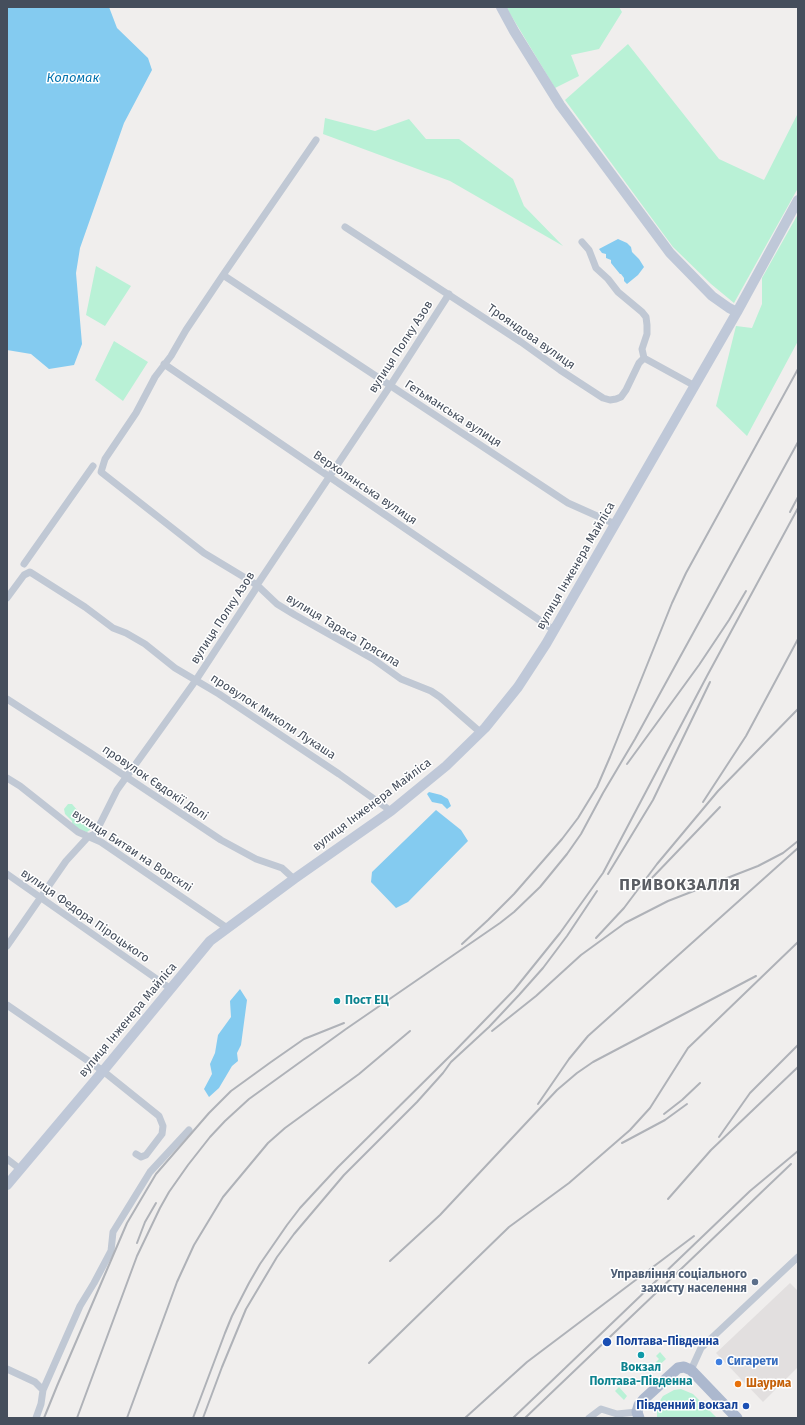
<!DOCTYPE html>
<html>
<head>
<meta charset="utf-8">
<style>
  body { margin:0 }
  #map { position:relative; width:805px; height:1425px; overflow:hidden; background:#f0eeed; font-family:"Fira Sans",sans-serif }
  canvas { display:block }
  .frame { position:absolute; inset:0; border:8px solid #454e5c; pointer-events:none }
</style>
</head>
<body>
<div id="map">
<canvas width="805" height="1425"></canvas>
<div class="frame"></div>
</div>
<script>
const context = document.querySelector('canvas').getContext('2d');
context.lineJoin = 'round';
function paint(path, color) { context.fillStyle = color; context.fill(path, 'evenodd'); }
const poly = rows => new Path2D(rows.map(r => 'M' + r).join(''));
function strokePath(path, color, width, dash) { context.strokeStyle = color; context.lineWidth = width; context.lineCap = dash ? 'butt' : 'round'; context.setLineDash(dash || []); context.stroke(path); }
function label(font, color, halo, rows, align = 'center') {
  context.font = font + ' "Fira Sans",sans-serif'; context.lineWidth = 3; context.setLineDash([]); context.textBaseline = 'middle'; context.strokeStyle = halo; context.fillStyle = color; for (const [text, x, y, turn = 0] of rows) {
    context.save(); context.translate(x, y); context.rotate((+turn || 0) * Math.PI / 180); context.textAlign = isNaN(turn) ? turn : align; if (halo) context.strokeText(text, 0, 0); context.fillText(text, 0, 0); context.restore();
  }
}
paint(poly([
  [790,1283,798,1291,798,1367,763,1402,716,1353]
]), '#e2dfdf');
paint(poly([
  [506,7,619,7,622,12,599,49,571,55,579,76,555,88],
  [628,44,719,159,764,180,798,113,798,188,734,303,711,284,673,247,565,100],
  [325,118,375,131,409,119,426,139,459,139,513,179,524,206,563,246,450,181,323,134],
  [798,214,798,341,747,436,716,406,736,326,752,328,762,304,762,278],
  [96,266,131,286,105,326,86,315],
  [114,341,148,362,123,401,95,380],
  [68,804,72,804,91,826,90,830,87,832,80,831,72,824,72,821,65,814,64,809],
  [679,1334,684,1339,677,1347,672,1342],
  [660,1352,666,1359,653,1371,650,1368,659,1359,656,1356],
  [619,1387,627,1396,624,1400,615,1391],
  [681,1389,693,1394,717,1418,657,1418,657,1408,659,1402,663,1396,674,1390]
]), '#b9f1d6');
paint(poly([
  [7,7,109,7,117,28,148,58,152,70,124,123,80,248,76,273,82,344,74,365,49,369,31,354,7,350],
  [618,239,627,243,631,247,632,252,639,259,644,267,638,275,627,284,624,281,624,278,621,274,620,274,611,263,611,260,606,258,606,254,602,253,599,249],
  [429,792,441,795,448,799,451,806,447,809,442,804,432,802,427,794],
  [436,810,461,830,468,841,408,902,396,908,371,882,372,872],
  [240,989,247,1000,241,1045,237,1053,238,1061,232,1066,219,1088,209,1097,204,1089,212,1074,210,1064,215,1053,218,1035,231,1017,230,1001]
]), '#84cbf0');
strokePath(poly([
  [316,140,223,275,186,330,171,356,155,377,136,413,105,459,101,472,204,553,257,585,277,604,295,615,373,659,401,679,431,691,440,697,480,732],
  [345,227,521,342,560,370,603,398,610,400,616,399,621,397,626,390,639,363,644,358,695,386],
  [582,242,589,250,596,268,608,279,618,292,642,312,646,317,647,325,647,334,642,349,644,358],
  [223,275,568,503,615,524],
  [164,364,554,630],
  [24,564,93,466],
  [7,598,24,575,30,572,85,607,113,628,126,633,145,644,175,668,219,694,339,774,391,811],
  [7,699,92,754,221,840,256,859,282,868,294,879],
  [7,778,20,786,78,832,101,842,227,928],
  [7,874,171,989],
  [7,946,66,861,88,837,95,834,117,790,196,680,255,590,257,585,390,386,449,294],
  [7,1005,103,1071,159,1116,163,1126,162,1134,146,1155,141,1157,136,1154],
  [7,1159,20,1169],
  [7,1369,35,1382,43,1390],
  [691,1370,701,1348,798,1257],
  [36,1418,41,1404,43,1390,80,1306,94,1283,111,1251,113,1232,150,1172,189,1130],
  [589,1418,601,1409,617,1414,637,1412]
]), '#c0c8d4', 7);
strokePath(poly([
  [501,7,514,31,560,105,670,253,712,296,729,308,737,312],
  [7,1185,103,1071,210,941,294,879,391,811,446,766,485,728,518,687,546,644,737,312,798,200]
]), '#bfc8d8', 10);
strokePath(poly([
  [639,1418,637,1412,639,1405,644,1399,678,1368,684,1367,691,1370,737,1418]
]), '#acb8ce', 11);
strokePath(poly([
  [790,512,798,497],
  [627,764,699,665,729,620,746,591],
  [703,802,746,736,798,639],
  [608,874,653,800,710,682],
  [650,880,720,807],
  [596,938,624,908,657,864,718,791,798,709],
  [462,944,488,920,514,894,562,839,578,818,597,787,610,757,672,603,686,573,798,369],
  [492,1031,536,996,581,955,625,923,668,901,758,866,783,853,798,841],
  [538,1104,569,1059,588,1036,798,848],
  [664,1114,682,1100,700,1083],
  [719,1137,750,1093,798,1045],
  [622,1143,665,1120,687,1104],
  [668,1199,711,1150,798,1067],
  [137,1243,145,1222,156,1203],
  [390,1261,440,1215,557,1090,577,1073,593,1062,756,976],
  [369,1363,509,1227,569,1183,630,1130,650,1108,688,1048,798,942],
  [44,1418,57,1386,127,1223,156,1174,209,1113,231,1091,271,1062,304,1039,344,1023],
  [77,1418,137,1256,160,1208,169,1192,188,1165,210,1137,225,1121,249,1099,346,1029,500,923,514,912,540,887,567,854,581,834,603,793,635,739,798,442],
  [127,1418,177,1282,194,1245,223,1197,268,1143,285,1128,359,1074,410,1031],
  [193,1418,225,1333,232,1316,249,1283,260,1264,287,1225,300,1208,338,1167,454,1052,514,990,560,933,603,873,707,676,798,508],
  [203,1418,222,1367,246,1309,277,1257,294,1234,344,1175,417,1102,443,1073,451,1062,489,1027,519,995,543,968,567,936,597,891],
  [465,1418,527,1362,694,1236],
  [513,1418,750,1191,798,1151],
  [525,1418,791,1164]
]), '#afb2b8', 2);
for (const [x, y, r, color] of [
  [337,1001,4,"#0f9aa8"],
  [755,1282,4,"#5c6f8a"],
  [607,1342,5,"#1a4fb4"],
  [641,1355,4,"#0f9aa8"],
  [719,1362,4,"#3f7fe0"],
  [738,1384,4,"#e8710a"],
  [746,1406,4,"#1a4fb4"]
]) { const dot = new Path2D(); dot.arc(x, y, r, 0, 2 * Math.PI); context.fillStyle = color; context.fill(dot); strokePath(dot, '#fff', 1.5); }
label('12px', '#454e5c', '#fff', [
  ["Трояндова вулиця",531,337,35],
  ["вулиця Полку Азов",401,347,-57],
  ["Гетьманська вулиця",453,414,33],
  ["Верхолянська вулиця",365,488,34],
  ["вулиця Інженера Майліса",576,566,-60],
  ["вулиця Полку Азов",223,618,-57],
  ["вулиця Тараса Трясила",343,631,31],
  ["провулок Миколи Лукаша",273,717,33],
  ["провулок Євдокії Долі",155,783,34],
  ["вулиця Інженера Майліса",372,805,-37],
  ["вулиця Битви на Ворсклі",132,851,33],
  ["вулиця Федора Піроцького",85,916,35],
  ["вулиця Інженера Майліса",128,1020,-50]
]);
label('bold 12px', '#0d838f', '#fff', [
  ["Пост ЕЦ",345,1001],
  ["Вокзал",641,1368,"center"],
  ["Полтава-Південна",641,1382,"center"]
], 'left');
label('bold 12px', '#4e5e75', '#fff', [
  ["Управління соціального",747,1275],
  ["захисту населення",747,1289]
], 'right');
label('bold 12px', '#164399', '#fff', [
  ["Полтава-Південна",616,1342],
  ["Південний вокзал",738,1406,"right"]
], 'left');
label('bold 12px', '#366cbe', '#fff', [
  ["Сигарети",727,1362]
], 'left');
label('bold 12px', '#c56008', '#fff', [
  ["Шаурма",746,1384]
], 'left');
label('italic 13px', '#0574af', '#fff', [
  ["Коломак",73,78]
]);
context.letterSpacing = '1px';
label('bold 16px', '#5a5d63', '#fff', [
  ["ПРИВОКЗАЛЛЯ",680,886]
]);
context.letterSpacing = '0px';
</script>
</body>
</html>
